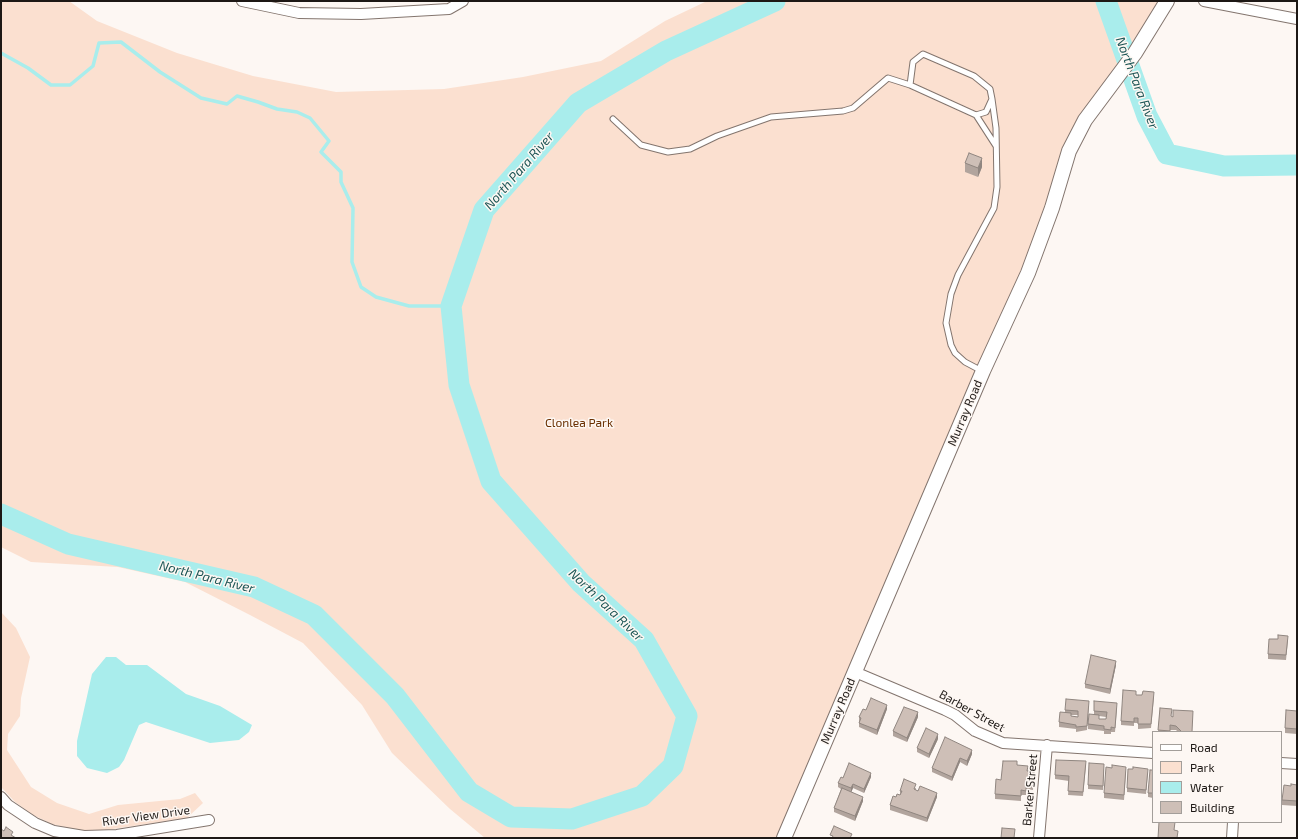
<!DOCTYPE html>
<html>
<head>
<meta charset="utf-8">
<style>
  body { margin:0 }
  #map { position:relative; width:1298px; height:839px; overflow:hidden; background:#fdf7f3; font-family:"Exo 2",sans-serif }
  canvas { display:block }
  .frame { position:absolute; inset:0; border:2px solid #1d1815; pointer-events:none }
  .legend { position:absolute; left:1152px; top:731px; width:130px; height:92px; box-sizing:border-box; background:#fdf7f3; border:1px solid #a39e9a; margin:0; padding:5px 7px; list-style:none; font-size:12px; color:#1d1815 }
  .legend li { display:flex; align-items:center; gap:8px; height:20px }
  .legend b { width:20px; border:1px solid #a39e9a }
</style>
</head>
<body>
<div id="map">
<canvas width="1298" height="839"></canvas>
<div class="frame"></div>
<ul class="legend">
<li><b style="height:5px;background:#fff"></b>Road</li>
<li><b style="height:11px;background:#fbe0d0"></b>Park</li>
<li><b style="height:11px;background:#a9edec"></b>Water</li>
<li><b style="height:11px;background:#cebfb7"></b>Building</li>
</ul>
</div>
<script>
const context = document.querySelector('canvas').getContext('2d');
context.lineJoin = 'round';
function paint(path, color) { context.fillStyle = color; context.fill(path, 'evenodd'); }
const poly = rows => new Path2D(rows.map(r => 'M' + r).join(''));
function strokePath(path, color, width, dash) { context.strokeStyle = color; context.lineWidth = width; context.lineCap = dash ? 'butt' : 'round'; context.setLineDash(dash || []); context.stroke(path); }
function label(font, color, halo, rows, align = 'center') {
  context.font = font + ' "Exo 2",sans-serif'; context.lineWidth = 3; context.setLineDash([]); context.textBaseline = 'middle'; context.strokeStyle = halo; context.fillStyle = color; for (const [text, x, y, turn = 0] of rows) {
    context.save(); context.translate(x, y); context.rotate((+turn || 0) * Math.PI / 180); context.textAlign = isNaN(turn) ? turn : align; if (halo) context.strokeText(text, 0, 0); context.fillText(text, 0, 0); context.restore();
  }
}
paint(poly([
  [1,1,69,1,97,21,177,53,253,76,336,92,444,89,523,77,601,61,665,21,707,1,1167,1,1085,120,1052,208,784,838,485,838,450,809,392,753,362,705,303,643,250,615,185,582,118,567,31,562,1,547],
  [1,612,16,628,30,657,21,698,20,716,8,734,7,750,31,787,57,803,89,814,118,805,180,799,195,793,203,803,187,818,99,831,76,830,52,824,33,815,15,802,1,787]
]), '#fbe0d0');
paint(poly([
  [106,657,116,657,126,665,147,665,186,694,220,706,252,725,249,732,239,740,210,743,146,722,139,725,124,760,119,767,107,773,87,768,77,756,77,741,92,674]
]), '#a9edec');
strokePath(poly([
  [1,53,28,68,51,85,70,85,93,66,99,43,121,42,160,72,201,98,227,104,237,96,258,102,277,109,297,112,310,118,329,141,321,152,341,172,341,182,353,208,352,262,361,287,376,297,409,306,451,306]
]), '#a9edec', 3.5);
strokePath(poly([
  [1106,1,1147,116,1167,154,1224,166,1297,165],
  [1,514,68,544,254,587,314,615,395,696,469,792,511,817,572,819,642,796,673,766,687,716,644,640,581,583,491,481,459,385,451,306,484,210,578,103,666,51,775,1]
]), '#a9edec', 21);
const lane = poly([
  [910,85,913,62,923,54,974,76,990,89,992,99,986,112,976,115],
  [613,119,641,145,668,152,690,149,717,136,771,117,843,111,853,108,888,78,910,85,976,115,996,146],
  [982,371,965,362,955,353,951,345,946,323,951,294,958,275,994,208,997,187,996,128,992,99]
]);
const street = poly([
  [242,1,299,13,361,14,449,9,463,1],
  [1204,1,1297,19],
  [855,672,945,710,955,715,975,731,1003,743,1153,753],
  [1281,763,1297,764],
  [1,797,8,805,35,823,54,831,84,836,117,835,209,820],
  [1039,838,1047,745],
  [1232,838,1233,822]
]);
const secondary = poly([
  [784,838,983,371,1028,273,1052,208,1069,151,1085,120,1135,53,1167,1]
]);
strokePath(lane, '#83756e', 7);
strokePath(street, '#83756e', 12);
strokePath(secondary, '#83756e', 16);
strokePath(lane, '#fff', 5);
strokePath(street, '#fff', 10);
strokePath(secondary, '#fff', 14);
paint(poly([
  [965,163,982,167,978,177,965,172],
  [1278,639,1288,640,1286,660,1268,659,1268,654],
  [1116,665,1110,694,1085,688,1085,684],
  [1136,695,1154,697,1151,728,1138,729,1138,723,1134,723,1134,726,1121,725,1121,721],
  [1089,706,1087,730,1076,732,1076,729,1059,727,1059,722,1065,713,1065,710],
  [1071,715,1078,715,1078,717,1071,716],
  [1117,708,1115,732,1111,732,1111,734,1104,734,1104,731,1088,729,1088,724,1094,715,1094,711],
  [1099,716,1106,717,1106,719,1099,719],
  [1160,708,1193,732,1178,732,1176,730,1170,730,1170,732,1158,732],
  [887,709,877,735,859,727,859,717,866,710],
  [1297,711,1297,734,1285,733,1285,728],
  [918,717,907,742,893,736,893,731],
  [938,739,929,758,917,752,917,748],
  [972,754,967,766,960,762,952,781,932,772,932,768],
  [1017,765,1028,771,1034,776,1033,790,1026,789,1026,795,1021,795,1021,801,995,799,995,794],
  [1086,765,1083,796,1068,795,1069,781,1055,779,1055,775],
  [1104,769,1103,790,1088,789,1088,785],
  [1153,770,1153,798,1148,797,1148,793],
  [1126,771,1124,800,1104,798,1104,793],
  [1148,773,1146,794,1127,792,1127,788],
  [871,777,864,793,853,788,851,792,863,801,855,821,834,812,834,808,841,789,838,787,838,783,843,778],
  [1297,785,1297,806,1282,805,1282,800,1291,786],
  [916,788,916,790,937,797,927,822,890,810,890,805,896,797,900,795,900,791]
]), '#b1a49d');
paint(poly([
  [982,158,982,167,978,177,978,168],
  [1116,661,1116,665,1110,694,1110,689],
  [887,705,887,709,877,735,877,730],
  [918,712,918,717,907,742,907,738],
  [938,734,938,739,929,758,929,754],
  [972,750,972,754,967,766,967,761],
  [960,758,960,762,952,781,952,777],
  [871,773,871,777,864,793,864,789],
  [853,784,853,788,851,793,851,788],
  [937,793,937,797,927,822,927,818],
  [863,797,863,801,855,821,855,816]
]), '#908680');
const building = poly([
  [969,153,982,158,978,168,965,163,969,153],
  [1278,635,1288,636,1286,655,1268,654,1269,639,1278,639,1278,635],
  [1091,655,1116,661,1110,689,1085,684,1091,655],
  [1123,690,1136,691,1136,695,1142,695,1143,691,1154,692,1151,724,1138,724,1138,718,1134,718,1134,722,1121,721,1123,690],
  [871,698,887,705,877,730,859,723,861,718,859,717,863,709,866,710,871,698],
  [1066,699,1089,701,1087,726,1076,727,1076,725,1059,722,1060,712,1071,713,1071,716,1078,717,1078,711,1065,710,1066,699],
  [1094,701,1117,703,1115,728,1111,727,1111,730,1104,729,1104,726,1088,724,1089,714,1099,715,1099,719,1106,719,1107,712,1094,711,1094,701],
  [904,707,918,712,907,738,893,731,904,707],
  [1160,708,1172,709,1171,716,1173,717,1173,710,1193,711,1192,732,1182,732,1176,726,1170,725,1170,731,1158,730,1160,708],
  [1286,710,1297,711,1297,729,1285,728,1286,710],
  [926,728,938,734,929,754,917,748,926,728],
  [945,737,972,750,967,761,960,758,952,777,932,768,945,737],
  [1056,760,1086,761,1083,792,1068,791,1069,776,1055,775,1056,760],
  [1003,761,1017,761,1017,765,1028,766,1027,771,1034,771,1033,785,1026,785,1026,791,1021,790,1021,796,995,794,996,779,1001,780,1003,761],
  [849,763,871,773,864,789,853,784,851,788,838,783,841,777,843,778,849,763],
  [1089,763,1104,764,1103,786,1088,785,1089,763],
  [1112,765,1126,767,1124,795,1104,793,1106,767,1112,768,1112,765],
  [1133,767,1148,769,1146,790,1127,788,1128,769,1133,769,1133,767],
  [1150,770,1153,770,1153,793,1148,793,1150,770],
  [904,779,916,784,914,789,918,791,920,786,937,793,927,818,890,805,893,796,896,797,897,794,900,795,902,791,900,791,904,779],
  [1291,784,1297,785,1297,801,1282,800,1284,785,1291,786,1291,784],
  [842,788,863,797,855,816,834,808,842,788],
  [1159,822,1175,822,1174,830,1178,831,1177,838,1158,838,1159,822],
  [834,826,852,834,850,838,832,838,833,836,830,835,834,826],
  [6,827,13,832,11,835,16,838,1,838,1,829,4,831,6,827],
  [1002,828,1015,829,1014,838,1001,838,1002,828]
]);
paint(building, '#cebfb7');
strokePath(building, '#908680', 1);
label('12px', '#1d1815', '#fdf7f3', [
  ["Murray Road",965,413,-67],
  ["Murray Road",838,711,-67],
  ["Barber Street",972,711,29],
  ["Barker Street",1030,790,-85],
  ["River View Drive",146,816,-8]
]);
label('12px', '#6a3002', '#fdf7f3', [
  ["Clonlea Park",579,423]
]);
label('italic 13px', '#1d5656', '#fdf7f3', [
  ["North Para River",1137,83,69],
  ["North Para River",519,171,-49],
  ["North Para River",207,577,14],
  ["North Para River",606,605,44]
]);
</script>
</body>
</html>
